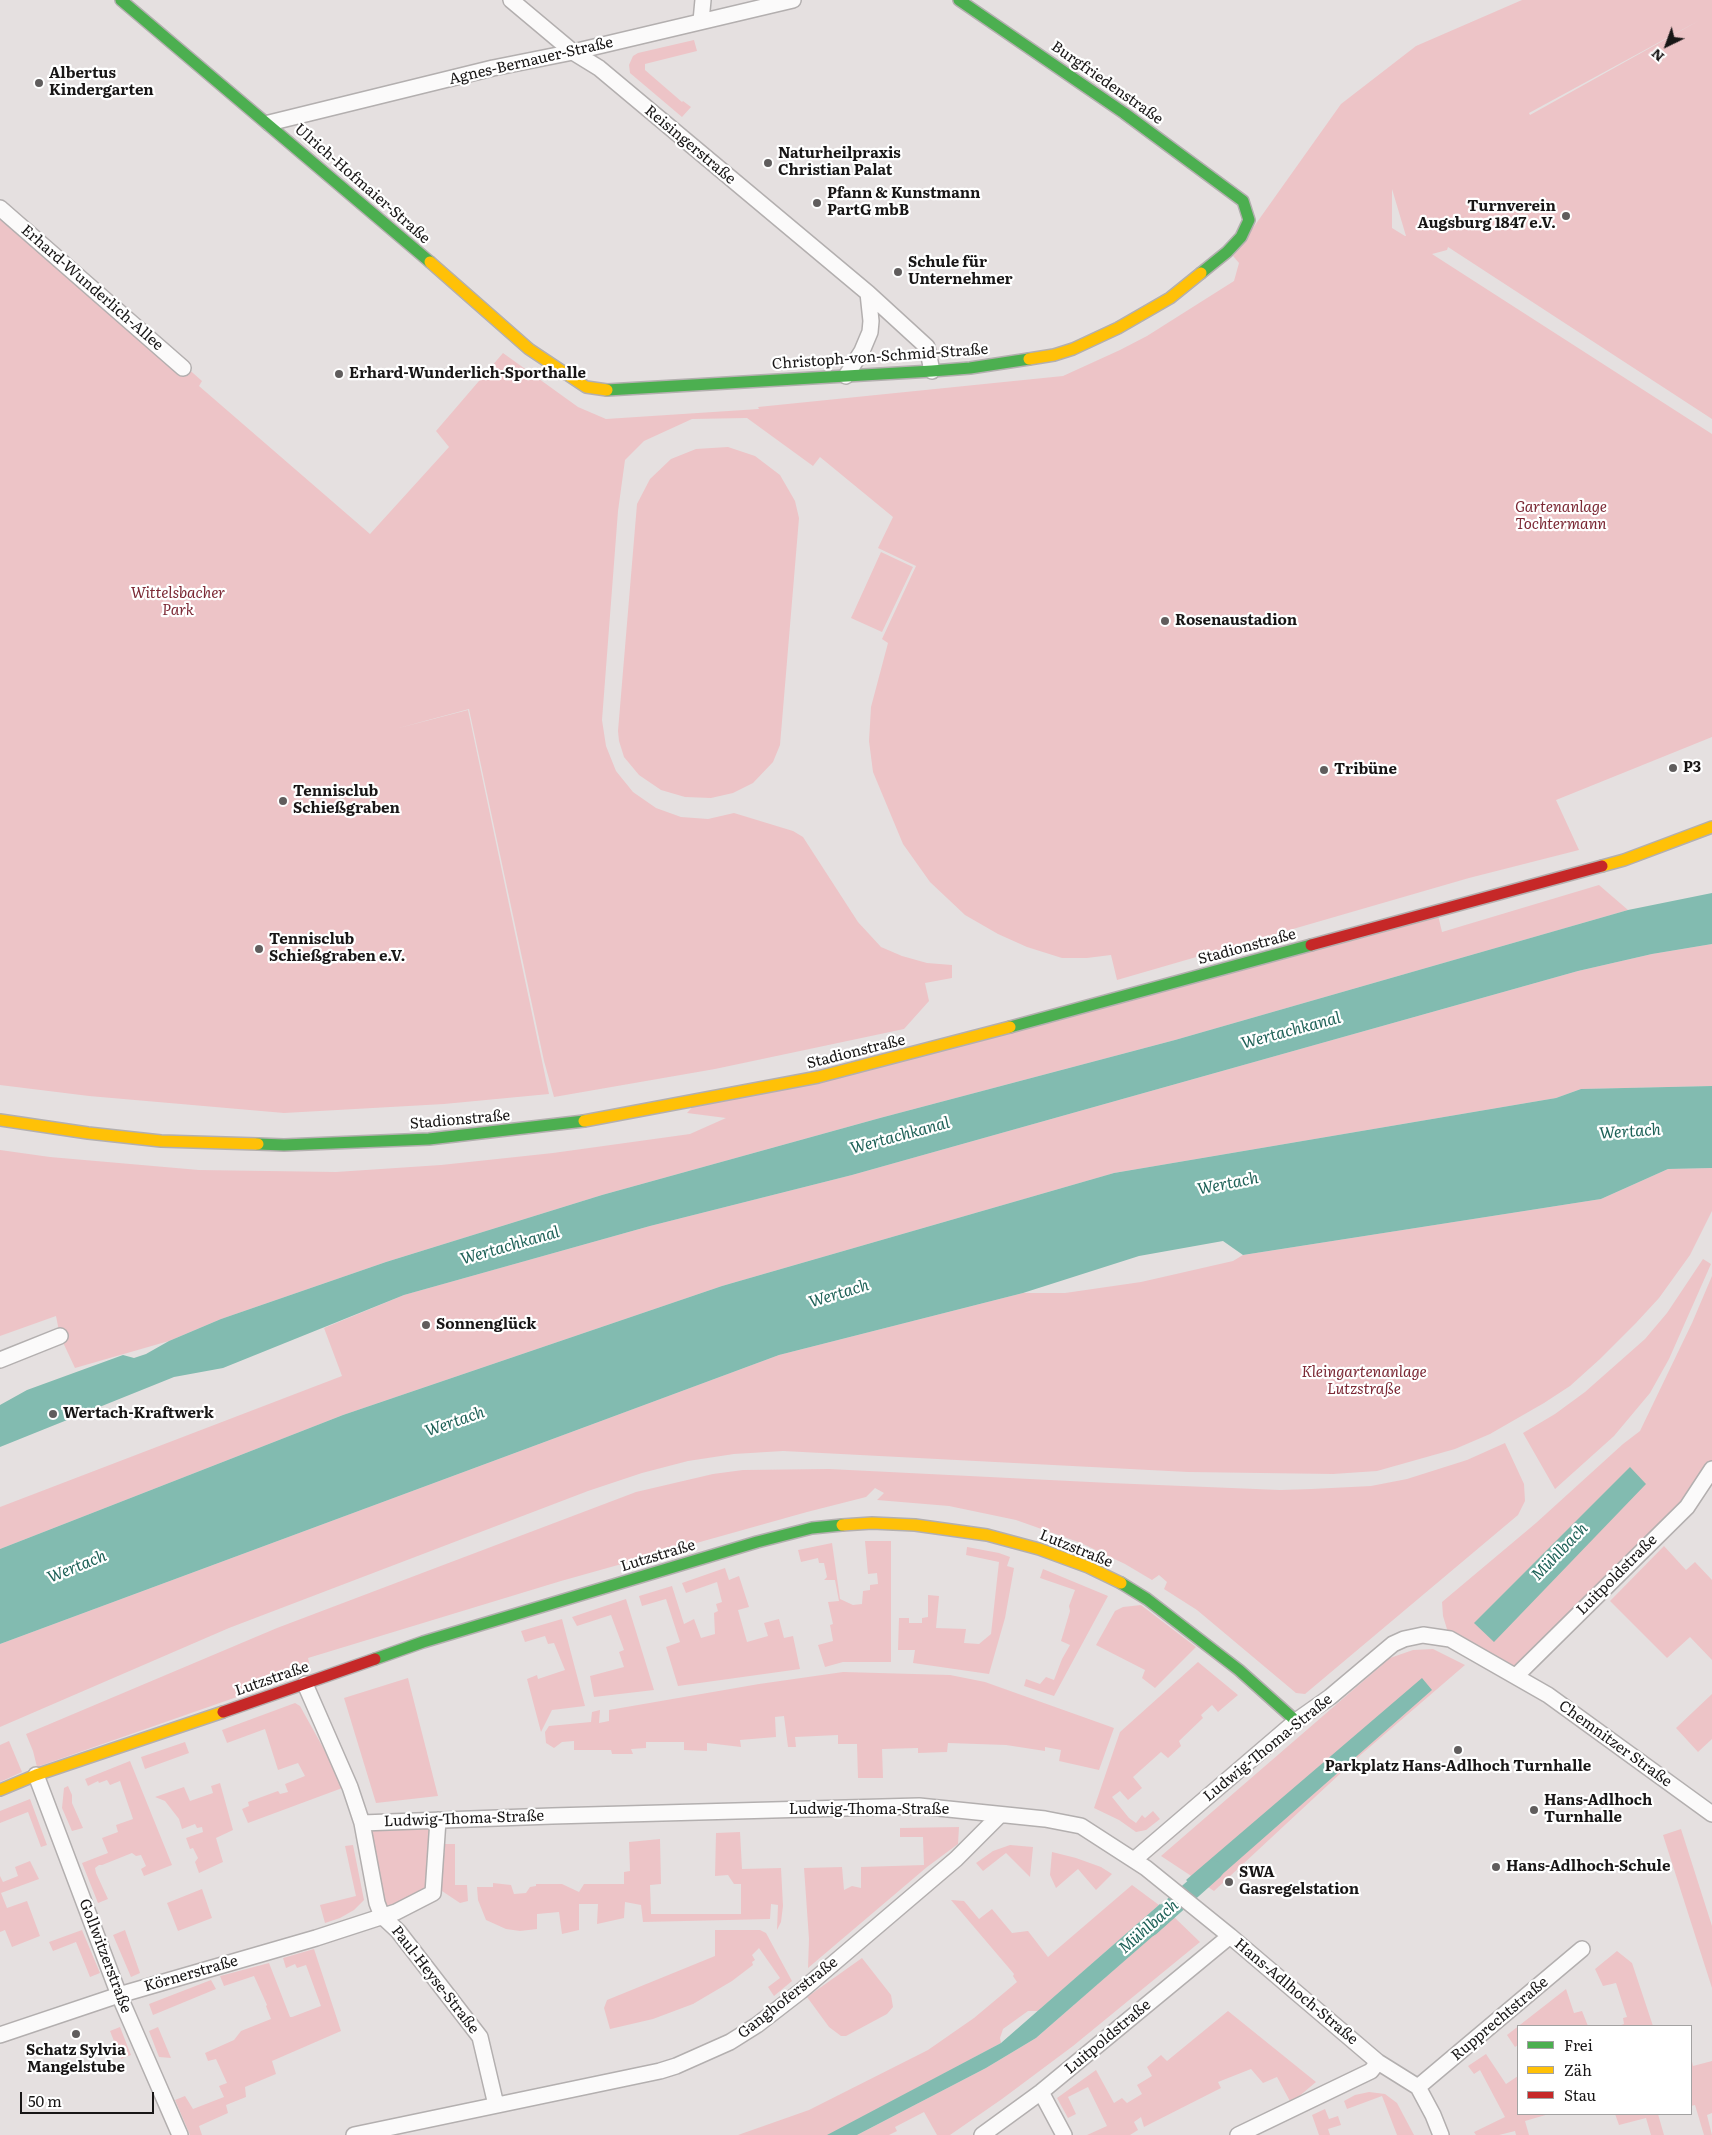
<!DOCTYPE html>
<html>
<head>
<meta charset="utf-8">
<style>
  body { margin:0 }
  #map { position:relative; width:1712px; height:2135px; overflow:hidden; background:#e5e0e0; font-family:Literata,serif }
  canvas { display:block }
  .legend { position:absolute; left:1517px; top:2025px; width:175px; height:90px; box-sizing:border-box; background:#fff; border:1px solid #a3a2a2; margin:0; padding:6px 9px; list-style:none; font-size:15px; color:#181616 }
  .legend li { display:flex; align-items:center; gap:10px; height:25px }
  .legend b { width:25px; border:1px solid #a3a2a2 }
  .north { position:absolute; left:1642px; top:20px; width:50px; height:50px; -webkit-text-stroke:4px #fff; paint-order:stroke; rotate:222deg; font-size:14px; font-weight:700; line-height:20px; text-align:center; color:#181616 }
  .north::after { content:''; display:block; margin:auto; width:18px; height:22px; background:#181616; clip-path:polygon(50% 0,100% 100%,50% 72%,0 100%) }
  .scale { position:absolute; left:20px; top:2092px; width:134px; height:22px; box-sizing:border-box; border:2px solid #181616; border-top:0; padding-left:6px; font-size:15px; line-height:18px; white-space:nowrap; color:#181616; -webkit-text-stroke:4px #fff; paint-order:stroke }
</style>
</head>
<body>
<div id="map">
<canvas width="1712" height="2135"></canvas>
<ul class="legend">
<li><b style="height:6px;background:#4caf50"></b>Frei</li>
<li><b style="height:6px;background:#ffc107"></b>Zäh</li>
<li><b style="height:6px;background:#c62828"></b>Stau</li>
</ul>
<div class="north">N</div>
<div class="scale">50 m</div>
</div>
<script>
const context = document.querySelector('canvas').getContext('2d');
context.lineJoin = 'round';
function paint(path, color) { context.fillStyle = color; context.fill(path, 'evenodd'); }
const poly = rows => new Path2D(rows.map(r => 'M' + r).join(''));
function strokePath(path, color, width, dash) { context.strokeStyle = color; context.lineWidth = width; context.lineCap = dash ? 'butt' : 'round'; context.setLineDash(dash || []); context.stroke(path); }
function label(font, color, halo, rows, align = 'center') {
  context.font = font + ' Literata,serif'; context.lineWidth = 4.5; context.setLineDash([]); context.textBaseline = 'middle'; context.strokeStyle = halo; context.fillStyle = color; for (const [text, x, y, turn = 0] of rows) {
    context.save(); context.translate(x, y); context.rotate((+turn || 0) * Math.PI / 180); context.textAlign = isNaN(turn) ? turn : align; if (halo) context.strokeText(text, 0, 0); context.fillText(text, 0, 0); context.restore();
  }
}
paint(poly([
  [1522,0,1712,0,1712,419,1448,247,1447,250,1432,254,1712,434,1712,737,1556,800,1579,850,1469,878,1117,980,1111,955,1087,958,1062,958,1027,947,998,934,965,915,930,882,903,844,873,772,869,741,871,707,888,643,882,639,916,566,878,548,893,517,820,457,813,466,747,418,692,419,644,441,625,460,618,511,602,720,606,746,616,771,633,792,656,808,681,817,708,819,734,813,793,831,803,837,858,922,881,947,902,956,927,963,952,965,952,978,925,983,929,1001,904,1029,715,1069,554,1097,544,1061,469,709,395,729,468,710,549,1094,444,1104,284,1113,89,1096,0,1085,0,203,202,381,199,386,370,534,449,447,436,431,503,353,578,407,606,419,759,409,758,407,1063,376,1120,350,1147,336,1234,281,1239,263,1233,256,1341,104,1416,46],
  [1700,20,1530,115,1529,113],
  [1392,189,1406,236,1405,236,1392,228],
  [694,40,697,51,645,64,645,70,682,102,683,101,691,107,682,117,630,73,629,65,633,56,638,53],
  [728,447,755,456,780,475,795,501,799,518,780,745,773,762,753,783,733,793,711,798,685,797,661,790,639,775,624,757,619,741,618,731,637,504,650,479,671,459,696,449],
  [881,552,913,567,882,632,851,618],
  [1599,885,1628,910,1175,1040,880,1118,602,1195,386,1262,221,1319,169,1341,75,1368,60,1336,56,1316,0,1336,0,1150,50,1157,199,1170,336,1172,441,1165,553,1153,690,1134,726,1118,687,1113,697,1102,1437,911,1442,932],
  [1712,944,1712,1086,1581,1089,1556,1098,1114,1173,722,1286,343,1415,0,1549,0,1507,342,1376,324,1328,404,1295,650,1226,852,1175,1578,971,1652,954],
  [1712,1168,1712,1211,1690,1255,1659,1298,1636,1323,1600,1359,1570,1386,1544,1403,1490,1434,1455,1449,1377,1471,1333,1474,1188,1472,783,1451,734,1454,688,1461,642,1473,588,1491,229,1628,0,1727,0,1644,779,1355,1023,1293,1065,1293,1141,1282,1233,1261,1243,1255,1601,1199,1668,1169],
  [1703,1259,1711,1264,1669,1359,1650,1393,1614,1436,1555,1489,1523,1433,1555,1414,1585,1392,1645,1339,1667,1313],
  [1712,1276,1712,1469,1687,1507,1516,1675,1450,1639,1443,1616,1442,1602,1536,1523,1623,1444,1640,1431,1692,1323],
  [1505,1443,1524,1484,1525,1501,1518,1515,1305,1694,1296,1693,1197,1610,1164,1589,1167,1582,1159,1575,1152,1580,1125,1564,1081,1543,1016,1520,949,1506,877,1500,884,1493,875,1488,866,1497,807,1512,561,1581,308,1658,311,1671,37,1767,33,1751,26,1734,277,1628,636,1492,713,1474,743,1470,829,1469,1110,1483,1280,1490,1311,1489,1371,1486,1407,1479,1467,1460],
  [865,1541,891,1541,891,1662,843,1662,825,1667,818,1645,833,1641,830,1625,833,1624,828,1602,839,1601,835,1580,824,1580,827,1577,824,1563,819,1563,818,1558,801,1562,798,1550,832,1543,840,1599,853,1605,862,1604,863,1591,870,1590,870,1585,878,1584,877,1573,868,1574],
  [1664,1546,1686,1570,1695,1562,1712,1580,1712,1660,1690,1637,1667,1658,1610,1601],
  [967,1547,999,1553,1010,1557,1007,1566,1014,1568,1005,1618,989,1674,913,1663,915,1650,898,1650,899,1618,909,1618,909,1623,922,1623,922,1618,928,1617,928,1595,939,1596,936,1628,966,1629,964,1643,979,1644,991,1634,999,1562,966,1555],
  [725,1568,729,1580,739,1576,749,1607,738,1610,747,1642,768,1636,764,1623,779,1619,784,1638,793,1636,800,1669,678,1686,666,1647,680,1642,666,1599,642,1606,639,1596,672,1586,684,1624,694,1619,701,1638,715,1634,714,1613,718,1611,716,1604,722,1602,717,1582,686,1593,682,1583],
  [1043,1569,1108,1596,1054,1696,1024,1686,1026,1679,1040,1684,1046,1677,1054,1680,1062,1659,1070,1645,1061,1641,1070,1611,1069,1606,1075,1590,1040,1578],
  [626,1599,654,1690,594,1697,590,1676,624,1667,619,1652,624,1650,611,1615,577,1626,572,1617],
  [1141,1605,1196,1647,1155,1688,1142,1678,1145,1670,1096,1645,1115,1611,1123,1607],
  [562,1619,585,1706,552,1710,541,1732,527,1679,537,1675,538,1679,565,1670,554,1643,548,1644,545,1636,525,1642,521,1631],
  [1433,1649,1465,1665,1357,1758,1214,1891,1161,1856,1390,1658,1413,1650],
  [1198,1662,1238,1695,1218,1712,1212,1705,1201,1715,1203,1718,1179,1741,1181,1746,1168,1758,1161,1752,1133,1777,1142,1788,1128,1800,1120,1791,1112,1797,1129,1818,1136,1823,1142,1815,1145,1818,1153,1811,1160,1819,1146,1830,1136,1832,1119,1820,1094,1808,1120,1732],
  [843,1672,950,1675,985,1682,1114,1728,1099,1770,1059,1761,1061,1750,1045,1747,1045,1751,1006,1745,948,1743,947,1752,918,1753,918,1748,882,1749,883,1778,858,1778,857,1744,838,1744,838,1735,795,1737,796,1747,788,1747,784,1716,775,1717,776,1737,740,1740,741,1747,707,1743,707,1751,684,1750,684,1742,646,1742,646,1748,631,1749,633,1754,612,1754,611,1750,574,1750,574,1741,562,1742,554,1748,546,1743,545,1732,549,1726,591,1722,592,1712,600,1710,599,1723,609,1721,609,1710,759,1684],
  [408,1678,438,1796,376,1803,344,1698],
  [1712,1694,1712,1739,1698,1752,1676,1728],
  [295,1703,300,1706,345,1787,248,1823,242,1809,249,1806,248,1802,278,1791,280,1794,288,1792,285,1784,305,1776,298,1763,278,1770,265,1729,227,1743,222,1730],
  [9,1741,22,1772,0,1782,0,1745],
  [185,1742,189,1753,145,1769,141,1757],
  [130,1761,172,1865,144,1876,141,1869,146,1866,141,1855,136,1856,132,1853,102,1865,99,1865,95,1868,96,1873,108,1899,98,1903,82,1863,108,1853,102,1838,118,1832,116,1825,133,1819,120,1781,110,1785,107,1780,99,1783,98,1781,88,1786,85,1779],
  [220,1783,233,1830,216,1838,223,1862,199,1873,195,1862,198,1858,193,1848,190,1849,186,1838,203,1832,202,1827,197,1828,195,1824,182,1829,179,1819,165,1801,155,1797,184,1787,190,1801,213,1793,211,1786],
  [68,1786,72,1795,72,1803,83,1828,72,1831,62,1808,64,1788],
  [30,1799,47,1845,41,1847,28,1812,0,1823,0,1811],
  [438,1820,433,1893,382,1916,362,1824],
  [959,1827,958,1844,927,1867,808,1968,809,1939,804,1868,842,1867,844,1890,852,1886,861,1888,861,1867,924,1865,923,1837,900,1837,900,1828],
  [1681,1829,1712,1926,1712,1988,1663,1835],
  [740,1832,742,1869,781,1868,783,1906,781,1922,777,1930,778,1905,771,1904,770,1919,643,1922,641,1905,625,1902,624,1918,597,1924,598,1904,579,1904,579,1930,562,1934,559,1912,537,1914,537,1929,520,1931,506,1929,486,1920,478,1900,477,1887,493,1887,493,1883,511,1885,514,1894,526,1893,530,1887,536,1886,536,1884,562,1884,579,1892,584,1884,624,1884,624,1872,630,1871,629,1842,660,1839,661,1884,650,1885,651,1914,741,1914,741,1884,734,1884,728,1875,715,1876,716,1833],
  [440,1844,455,1844,455,1885,467,1885,468,1901,460,1903,439,1889],
  [353,1845,364,1900,354,1910,340,1918,325,1923,320,1905,356,1896,345,1846],
  [1010,1845,1033,1847,1030,1877,1006,1853,983,1871,976,1863,993,1851],
  [1052,1852,1076,1858,1101,1867,1112,1874,1096,1890,1078,1869,1056,1888,1050,1875],
  [30,1861,39,1879,1,1893,7,1908,27,1901,40,1936,12,1947,5,1930,0,1932,0,1876,3,1882,18,1876,15,1867],
  [1132,1885,1159,1905,1038,2011,1028,2011,1003,2029,1000,2038,1001,2043,829,2135,738,2135,809,2110,928,2050,974,2018,1017,1982,1013,1976,1014,1974,951,1900,964,1901,979,1919,992,1909,1012,1933,1028,1931,1048,1957],
  [202,1889,212,1918,178,1931,167,1903],
  [1174,1917,1200,1942,1073,2046,1002,2099,950,2135,937,2135,924,2112,895,2127,897,2131,889,2135,857,2135,986,2068,1036,2038],
  [82,1930,100,1973,90,1977,76,1942,53,1951,49,1942],
  [125,1930,140,1973,131,1977,113,1935],
  [715,1930,760,1930,766,1933,792,1981,774,1996,768,1987,780,1978,759,1948,752,1955,755,1960,752,1962,753,1965,732,1981,693,2004,653,2019,610,2029,604,2008,607,2000,715,1956],
  [314,1949,341,2031,272,2061,276,2074,245,2087,246,2097,226,2105,228,2113,199,2126,202,2135,190,2135,175,2100,185,2096,193,2109,224,2097,219,2086,227,2083,216,2059,208,2061,205,2053,234,2040,241,2031,271,2019,266,2006,267,2005,254,1976,224,1986,220,1976,269,1963,290,2017,292,2017,321,2006,306,1965,297,1968,295,1964,286,1968,283,1958],
  [1617,1951,1632,1963,1653,2026,1618,2026,1624,2024,1623,2018,1627,2017,1616,1983,1603,1986,1595,1969],
  [862,1958,891,1995,893,2007,887,2014,846,2036,841,2036,829,2027,807,1997],
  [211,1980,216,1989,153,2015,149,2004],
  [1566,1989,1574,2013,1582,2011,1588,2026,1518,2026,1518,2045,1515,2047,1507,2035],
  [1228,2011,1316,2082,1291,2103,1277,2077,1263,2083,1251,2069,1218,2082,1221,2088,1144,2127,1141,2117,1134,2122,1138,2130,1130,2135,1087,2135,1107,2126,1088,2087,1068,2097,1076,2114,1068,2118,1057,2098,1096,2070,1114,2103,1122,2098,1127,2103,1142,2094,1137,2085,1152,2076,1147,2067,1161,2055,1167,2061],
  [120,2027,131,2055,121,2059,110,2031],
  [158,2027,171,2058,159,2057,149,2031],
  [1486,2054,1506,2084,1518,2076,1518,2114,1549,2114,1525,2121,1529,2135,1516,2135,1515,2131,1499,2135,1476,2135,1474,2132,1505,2117,1480,2070,1474,2074,1468,2066],
  [1691,2057,1693,2066,1712,2061,1712,2113,1707,2115,1712,2135,1704,2135,1695,2105,1691,2106],
  [1369,2092,1385,2094,1397,2103,1414,2135,1397,2135,1382,2096,1347,2109,1344,2101,1355,2095],
  [1325,2109,1329,2119,1338,2116,1341,2125,1328,2129,1330,2135,1319,2135,1312,2115],
  [1615,2114,1658,2114,1664,2135,1651,2135,1646,2118,1619,2125]
]), '#edc4c7');
paint(poly([
  [1712,893,1712,944,1652,954,1578,971,852,1175,650,1226,404,1295,223,1368,174,1377,0,1447,0,1405,27,1390,123,1355,134,1358,146,1354,169,1341,221,1319,386,1262,602,1195,880,1118,1175,1040,1628,910],
  [1712,1086,1712,1168,1668,1169,1601,1199,1243,1255,1223,1241,1139,1256,1023,1293,779,1355,0,1644,0,1549,343,1415,722,1286,1114,1173,1556,1098,1581,1089],
  [1630,1467,1646,1484,1494,1642,1474,1623],
  [1422,1678,1432,1690,1201,1893,1186,1880],
  [1160,1904,1176,1916,1036,2038,986,2068,857,2135,827,2135,1001,2043]
]), '#82bbb0');
strokePath(poly([
  [1150,1927,1214,1870]
]), '#82bbb0', 19);
const street = poly([
  [511,0,573,52,599,68,868,293,927,347,932,371],
  [701,21,703,0],
  [269,123,493,68,573,52,793,0],
  [0,208,183,368],
  [846,376,862,351,870,332,871,321,868,293],
  [0,1360,60,1336],
  [1516,1676,1687,1507,1712,1469],
  [305,1684,350,1787,362,1823,377,1903,382,1916,398,1931,480,2037,496,2105],
  [36,1775,119,1995,180,2135],
  [362,1823,552,1816,919,1806,1045,1819,1081,1826,1146,1868,1230,1936,1378,2062,1418,2087,1433,2115,1441,2135],
  [1135,1859,1296,1721,1330,1697,1393,1644,1404,1639,1423,1635,1450,1639,1548,1695,1712,1814],
  [0,2035,119,1995,316,1938,396,1912,433,1893,438,1820],
  [1418,2087,1582,1949],
  [1041,2092,1064,2135],
  [354,2135,660,2071,676,2066,730,2042,757,2025,801,1991,956,1859,1000,1815],
  [982,2135,1041,2092,1230,1936],
  [1238,2135,1371,2071,1378,2062]
]);
const fast = poly([
  [121,0,430,262],
  [959,0,1124,113,1243,201,1249,220,1241,237,1227,252,1201,273],
  [607,390,932,371,970,368,1029,359],
  [1010,1027,1311,945],
  [258,1144,284,1145,429,1139,584,1121],
  [1121,1583,1147,1599,1239,1670,1296,1721],
  [375,1659,423,1642,757,1542,812,1528,842,1525]
]);
const slow = poly([
  [430,262,529,349,586,387,607,390],
  [1029,359,1054,355,1073,349,1118,328,1170,298,1201,273],
  [1602,866,1624,860,1712,827],
  [0,1120,88,1133,161,1141,258,1144],
  [584,1121,818,1077,1010,1027],
  [842,1525,872,1523,915,1525,987,1535,1039,1549,1088,1567,1121,1583],
  [0,1790,36,1775,223,1712]
]);
const jam = poly([
  [1311,945,1602,866],
  [223,1712,375,1659]
]);
strokePath(street, '#b3afaf', 18);
strokePath(fast, '#b3afaf', 14);
strokePath(slow, '#b3afaf', 14);
strokePath(jam, '#b3afaf', 14);
strokePath(street, '#fbfafa', 15);
strokePath(fast, '#4caf50', 11);
strokePath(slow, '#ffc107', 11);
strokePath(jam, '#c62828', 11);
for (const [x, y, r, color] of [
  [39,83,5,"#605d5d"],
  [768,163,5,"#605d5d"],
  [817,203,5,"#605d5d"],
  [1566,216,5,"#605d5d"],
  [898,272,5,"#605d5d"],
  [339,374,5,"#605d5d"],
  [1165,621,5,"#605d5d"],
  [1673,768,5,"#605d5d"],
  [1324,770,5,"#605d5d"],
  [283,801,5,"#605d5d"],
  [259,949,5,"#605d5d"],
  [426,1325,5,"#605d5d"],
  [53,1414,5,"#605d5d"],
  [1458,1750,5,"#605d5d"],
  [1534,1810,5,"#605d5d"],
  [1496,1867,5,"#605d5d"],
  [1229,1882,5,"#605d5d"],
  [76,2034,5,"#605d5d"]
]) { const dot = new Path2D(); dot.arc(x, y, r, 0, 2 * Math.PI); context.fillStyle = color; context.fill(dot); strokePath(dot, '#fff', 2); }
label('15px', '#181616', '#fff', [
  ["Agnes-Bernauer-Straße",531,61,-13],
  ["Burgfriedenstraße",1107,83,35],
  ["Reisingerstraße",690,145,40],
  ["Ulrich-Hofmaier-Straße",362,184,41],
  ["Erhard-Wunderlich-Allee",92,288,41],
  ["Christoph-von-Schmid-Straße",880,357,-4],
  ["Stadionstraße",1247,947,-15],
  ["Stadionstraße",856,1052,-14],
  ["Stadionstraße",460,1120,-5],
  ["Lutzstraße",1076,1549,22],
  ["Lutzstraße",658,1556,-17],
  ["Luitpoldstraße",1617,1575,-45],
  ["Lutzstraße",272,1679,-19],
  ["Chemnitzer Straße",1615,1744,36],
  ["Ludwig-Thoma-Straße",1268,1748,-39],
  ["Ludwig-Thoma-Straße",869,1810],
  ["Ludwig-Thoma-Straße",464,1819,-2],
  ["Gollwitzerstraße",105,1956,69],
  ["Körnerstraße",191,1974,-16],
  ["Paul-Heyse-Straße",435,1980,52],
  ["Hans-Adlhoch-Straße",1296,1992,40],
  ["Ganghoferstraße",788,1998,-38],
  ["Rupprechtstraße",1500,2019,-40],
  ["Luitpoldstraße",1108,2037,-40]
]);
label('bold 15px', '#181616', '#fff', [
  ["Albertus",49,74],
  ["Kindergarten",49,91],
  ["Naturheilpraxis",778,154],
  ["Christian Palat",778,171],
  ["Pfann & Kunstmann",827,194],
  ["PartG mbB",827,211],
  ["Turnverein",1556,207,"right"],
  ["Augsburg 1847 e.V.",1556,224,"right"],
  ["Schule für",908,263],
  ["Unternehmer",908,280],
  ["Erhard-Wunderlich-Sporthalle",349,374],
  ["Rosenaustadion",1175,621],
  ["P3",1683,768],
  ["Tribüne",1334,770],
  ["Tennisclub",293,792],
  ["Schießgraben",293,809],
  ["Tennisclub",269,940],
  ["Schießgraben e.V.",269,957],
  ["Sonnenglück",436,1325],
  ["Wertach-Kraftwerk",63,1414],
  ["Parkplatz Hans-Adlhoch Turnhalle",1458,1767,"center"],
  ["Hans-Adlhoch",1544,1801],
  ["Turnhalle",1544,1818],
  ["Hans-Adlhoch-Schule",1506,1867],
  ["SWA",1239,1873],
  ["Gasregelstation",1239,1890],
  ["Schatz Sylvia",76,2051,"center"],
  ["Mangelstube",76,2068,"center"]
], 'left');
label('italic 15px', '#7b2834', '#fff', [
  ["Gartenanlage",1561,508],
  ["Tochtermann",1561,525],
  ["Wittelsbacher",178,594],
  ["Park",178,611],
  ["Kleingartenanlage",1364,1373],
  ["Lutzstraße",1364,1390]
]);
label('italic 16px', '#1f6258', '#fff', [
  ["Wertachkanal",1291,1031,-15],
  ["Wertach",1630,1132,-4],
  ["Wertachkanal",900,1136,-15],
  ["Wertach",1228,1184,-11],
  ["Wertachkanal",510,1246,-16],
  ["Wertach",839,1294,-17],
  ["Wertach",455,1422,-19],
  ["Mühlbach",1560,1552,-46],
  ["Wertach",77,1567,-22],
  ["Mühlbach",1149,1927,-41]
]);
</script>
</body>
</html>
